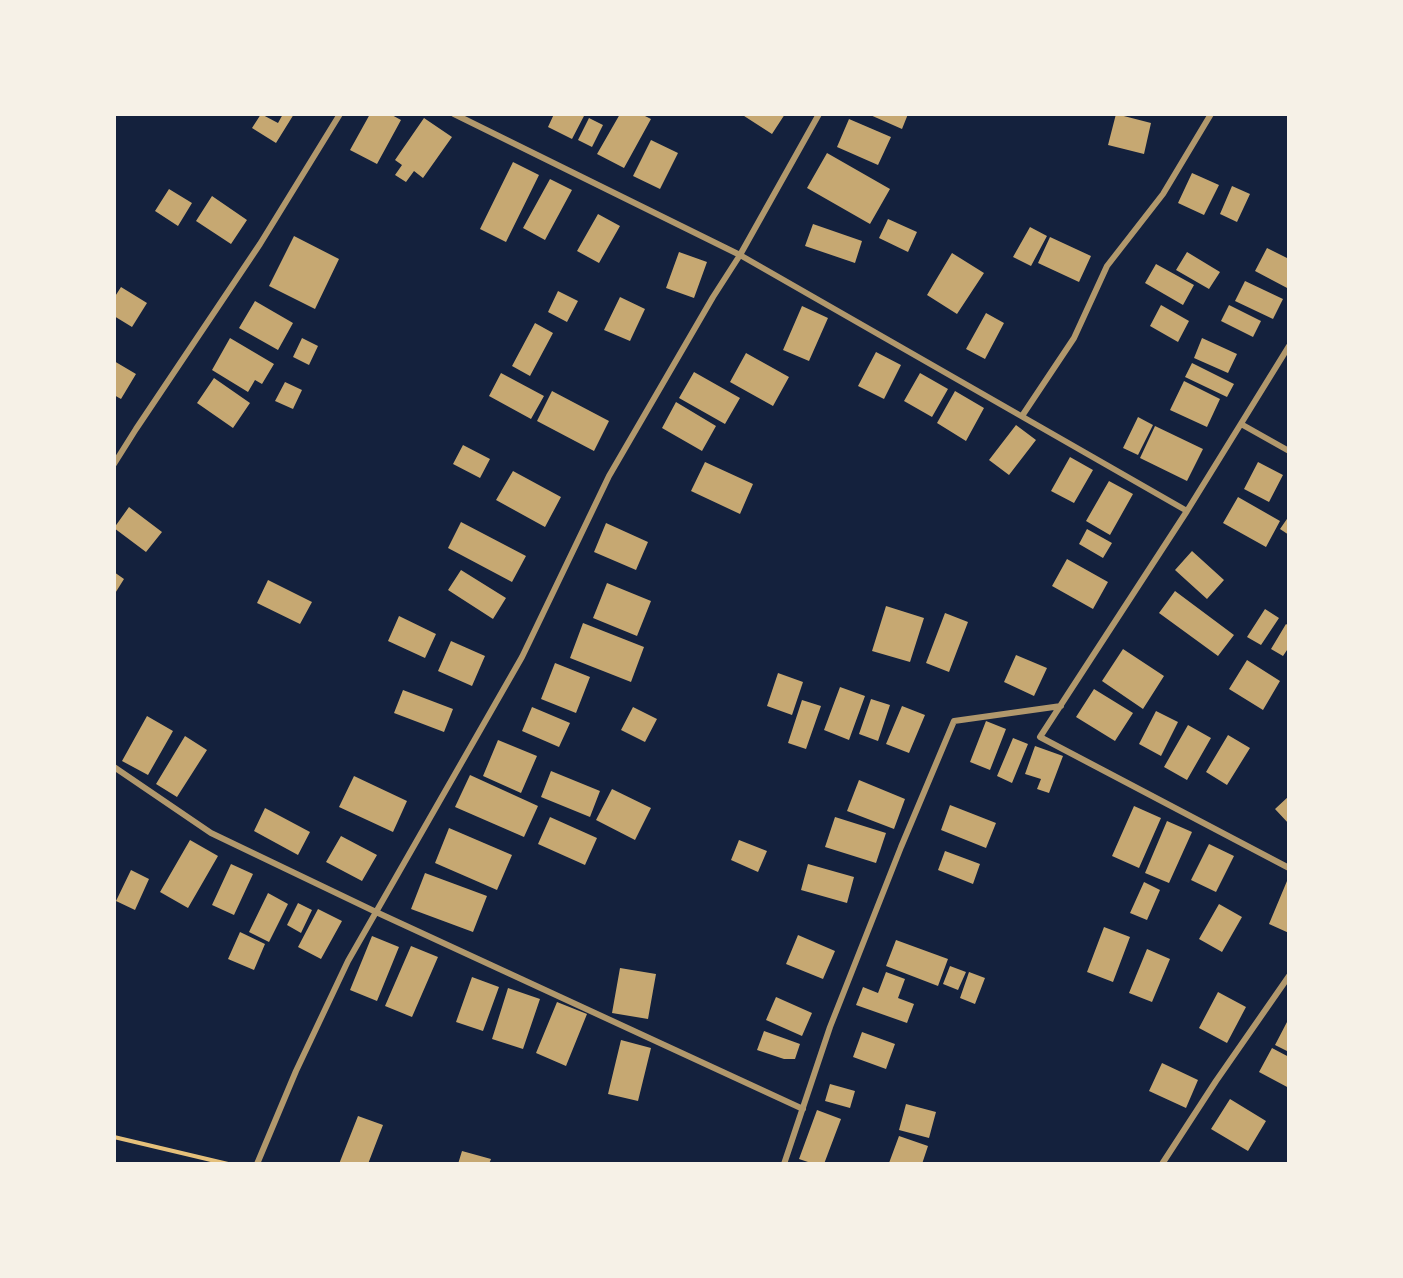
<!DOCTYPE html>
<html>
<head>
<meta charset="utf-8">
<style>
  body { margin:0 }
  #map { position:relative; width:1403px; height:1278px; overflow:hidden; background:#14213d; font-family:Literata,serif }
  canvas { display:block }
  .frame { position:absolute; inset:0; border:116px solid #f6f1e7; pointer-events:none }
</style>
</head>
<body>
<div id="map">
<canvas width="1403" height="1278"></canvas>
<div class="frame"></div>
</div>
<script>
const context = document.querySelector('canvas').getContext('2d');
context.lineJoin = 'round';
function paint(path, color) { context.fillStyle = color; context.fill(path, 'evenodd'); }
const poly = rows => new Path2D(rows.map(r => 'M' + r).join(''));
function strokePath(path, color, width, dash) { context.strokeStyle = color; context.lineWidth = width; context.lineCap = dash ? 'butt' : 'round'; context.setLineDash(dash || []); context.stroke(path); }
paint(poly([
  [261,114,278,123,283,114,294,114,276,143,252,128],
  [370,114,390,114,401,120,377,164,350,150],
  [554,114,585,114,572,139,548,127],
  [620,114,641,114,651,119,624,168,597,154],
  [741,114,785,114,772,134],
  [868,114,908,114,902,129],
  [1116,114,1151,123,1144,154,1108,145],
  [424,118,452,137,423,178,414,171,406,182,395,175,402,165,395,160],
  [589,118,603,125,592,147,578,140],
  [849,119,891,137,878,165,837,147],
  [651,140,678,153,660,189,633,176],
  [827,153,890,189,870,224,807,188],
  [513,162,539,175,506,242,480,229],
  [1192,173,1219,185,1204,215,1178,203],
  [550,179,572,190,545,240,523,228],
  [1232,186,1250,194,1237,222,1220,214],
  [169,189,192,203,178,226,155,211],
  [212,196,247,220,231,244,196,221],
  [598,214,620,226,599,263,577,251],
  [888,219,917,232,908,252,879,238],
  [813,224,862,241,855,263,805,246],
  [1030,227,1047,236,1031,266,1013,257],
  [294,236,339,259,315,309,269,286],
  [1050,237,1091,256,1079,282,1038,263],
  [1267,248,1289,259,1289,289,1255,271],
  [679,252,707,262,694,298,666,288],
  [1187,252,1220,272,1209,289,1176,270],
  [952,253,984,273,957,314,927,295],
  [1156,264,1194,285,1183,305,1145,283],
  [1245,281,1283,299,1273,319,1235,301],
  [121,287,147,303,132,327,114,316,114,298],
  [558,291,578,301,567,322,548,312],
  [620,297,645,309,630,341,604,330],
  [255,301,293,323,278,350,239,328],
  [1161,305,1189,321,1178,342,1150,326],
  [1229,305,1261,321,1253,337,1221,321],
  [802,306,828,318,809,361,783,350],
  [986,313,1004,323,985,359,966,349],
  [535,323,553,333,530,376,512,366],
  [230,338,274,364,262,384,255,380,248,392,212,370],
  [302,338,318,346,309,365,293,357],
  [1202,338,1237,354,1228,373,1194,358],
  [876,352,901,365,884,399,858,386],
  [746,353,789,377,773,406,730,382],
  [114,361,136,374,121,399,114,395],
  [1192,363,1234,384,1227,397,1185,377],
  [694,372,740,398,725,424,679,398],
  [501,373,544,396,531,419,489,396],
  [920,373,948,389,932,417,904,401],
  [214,378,250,403,233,428,197,403],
  [1184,381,1220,399,1207,427,1170,410],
  [285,382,302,390,293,409,275,401],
  [552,391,609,421,594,451,537,421],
  [955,391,984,408,966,441,937,423],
  [676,402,716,426,702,451,662,428],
  [1138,417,1153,425,1138,455,1123,448],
  [1016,425,1036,440,1009,475,989,460],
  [1155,426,1203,449,1187,481,1140,458],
  [463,445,490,459,480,478,453,464],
  [1070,457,1093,470,1074,503,1051,491],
  [705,462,753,484,740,514,691,491],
  [1258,462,1283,475,1269,502,1244,489],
  [513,471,561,497,545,527,496,500],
  [1109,481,1133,494,1110,535,1086,521],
  [1238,497,1280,521,1266,547,1223,523],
  [129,507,162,532,146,552,114,528],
  [1289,516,1289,535,1280,529],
  [461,522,526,556,512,582,448,548],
  [606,523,648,542,636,570,594,552],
  [1087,529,1112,543,1103,558,1079,544],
  [1192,551,1224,580,1207,599,1175,570],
  [1067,559,1108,582,1093,609,1052,586],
  [461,570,506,598,493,619,448,590],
  [114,572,124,579,114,595],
  [268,580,312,602,300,624,257,603],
  [607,583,651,601,637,636,593,618],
  [1175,591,1234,635,1218,656,1159,613],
  [886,606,924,618,910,662,872,651],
  [1265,609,1279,618,1261,645,1247,637],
  [945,613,968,622,949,672,926,663],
  [399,616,436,634,425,658,388,641],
  [583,623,644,647,631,682,570,658],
  [1286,624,1289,626,1289,647,1283,656,1271,649],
  [451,641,485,656,472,686,438,671],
  [1123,649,1164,676,1143,709,1102,681],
  [1016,655,1047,668,1034,696,1004,682],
  [1247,660,1280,681,1263,710,1229,689],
  [555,663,590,677,576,713,541,699],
  [778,673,803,682,792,715,767,706],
  [840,687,865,696,849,740,824,730],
  [1094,689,1133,713,1115,741,1076,717],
  [403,690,453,709,444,732,394,713],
  [871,699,890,705,878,741,859,734],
  [802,700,821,706,806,749,788,743],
  [902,706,925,715,909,753,886,744],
  [532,707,570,723,559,747,522,731],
  [633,707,657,719,645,742,621,730],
  [1156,711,1178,722,1161,756,1139,744],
  [147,716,173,731,148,775,122,761],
  [986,721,1006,729,990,770,970,762],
  [1188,725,1211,738,1187,780,1164,767],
  [1228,735,1250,748,1227,785,1206,772],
  [185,736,207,750,177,797,156,784],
  [1013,738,1028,744,1012,783,997,776],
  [498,740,537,756,521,793,483,776],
  [1035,746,1063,756,1049,793,1037,789,1041,779,1025,774],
  [551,771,600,791,590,817,541,797],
  [470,775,538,806,524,837,455,807],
  [354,776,407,801,393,832,339,807],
  [859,780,905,799,894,829,847,811],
  [612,789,651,808,635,840,596,820],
  [1289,796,1289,824,1275,809],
  [950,805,996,823,986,848,941,830],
  [1134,806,1161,818,1139,868,1112,856],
  [265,808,310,832,298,855,254,831],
  [550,817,597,838,585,865,538,844],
  [835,817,886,833,876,863,825,847],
  [1167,821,1192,832,1169,883,1145,873],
  [449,828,512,855,497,890,435,863],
  [341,836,377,855,362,881,326,862],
  [190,840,218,856,188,908,160,892],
  [739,840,767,851,758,872,731,860],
  [1209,844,1234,856,1216,892,1191,880],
  [945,851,980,864,973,884,938,870],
  [231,864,253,874,234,915,212,905],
  [808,864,854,877,847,903,801,890],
  [131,870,149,879,135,910,116,901],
  [425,873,487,896,473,932,411,909],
  [1287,881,1289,882,1289,933,1269,924],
  [1144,882,1160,890,1147,920,1130,913],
  [268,893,288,904,269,942,249,932],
  [298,903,312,910,301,933,287,925],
  [1219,904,1242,917,1222,952,1199,939],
  [318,909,342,921,321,959,298,947],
  [1104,927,1130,937,1113,982,1087,972],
  [240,932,265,944,254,970,228,959],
  [798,935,835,951,823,979,786,964],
  [372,936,399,947,377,1001,350,990],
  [896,940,948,959,938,986,886,966],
  [411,946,438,957,412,1017,385,1006],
  [1147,949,1170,959,1152,1002,1129,993],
  [950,966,966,972,958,990,943,984],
  [620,968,656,974,648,1019,612,1013],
  [886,972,905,979,898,998,914,1004,907,1023,856,1005,863,987,878,993],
  [969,972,985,978,975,1004,960,998],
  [472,977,499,987,483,1031,456,1022],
  [508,988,540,999,523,1049,492,1039],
  [1218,992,1246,1007,1227,1043,1199,1028],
  [776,997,812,1013,802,1036,766,1020],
  [557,1002,587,1014,566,1066,536,1053],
  [1287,1022,1289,1023,1289,1052,1275,1045],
  [764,1031,800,1044,795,1059,784,1059,757,1050],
  [862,1032,895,1044,886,1069,853,1057],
  [621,1040,651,1048,638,1101,608,1094],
  [1272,1048,1289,1057,1289,1088,1259,1072],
  [1162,1063,1198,1080,1186,1108,1149,1091],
  [830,1084,855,1091,850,1108,825,1101],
  [1230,1099,1266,1121,1248,1151,1211,1129],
  [906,1104,936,1112,929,1138,899,1130],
  [817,1110,841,1119,824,1164,814,1164,799,1159],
  [358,1116,383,1125,368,1164,339,1164],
  [899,1136,928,1146,922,1164,889,1163],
  [462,1151,491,1159,489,1164,458,1164]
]), '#c6a872');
strokePath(poly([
  [114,1137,228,1164]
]), '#e5c07b', 4);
strokePath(poly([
  [454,114,740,255,1187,511],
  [1289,346,1187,511,1040,737,1289,868],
  [1022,416,1074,338,1107,266,1163,194,1211,114],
  [1241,424,1289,451],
  [114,464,136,429,260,244,340,114],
  [114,767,211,833,376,912,803,1109],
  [257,1164,296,1071,348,961,522,657,609,476,713,297,740,255,819,114],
  [784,1164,830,1027,901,847,954,721,1061,706],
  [1162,1164,1216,1081,1289,976]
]), '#b1986c', 6);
</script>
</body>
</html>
